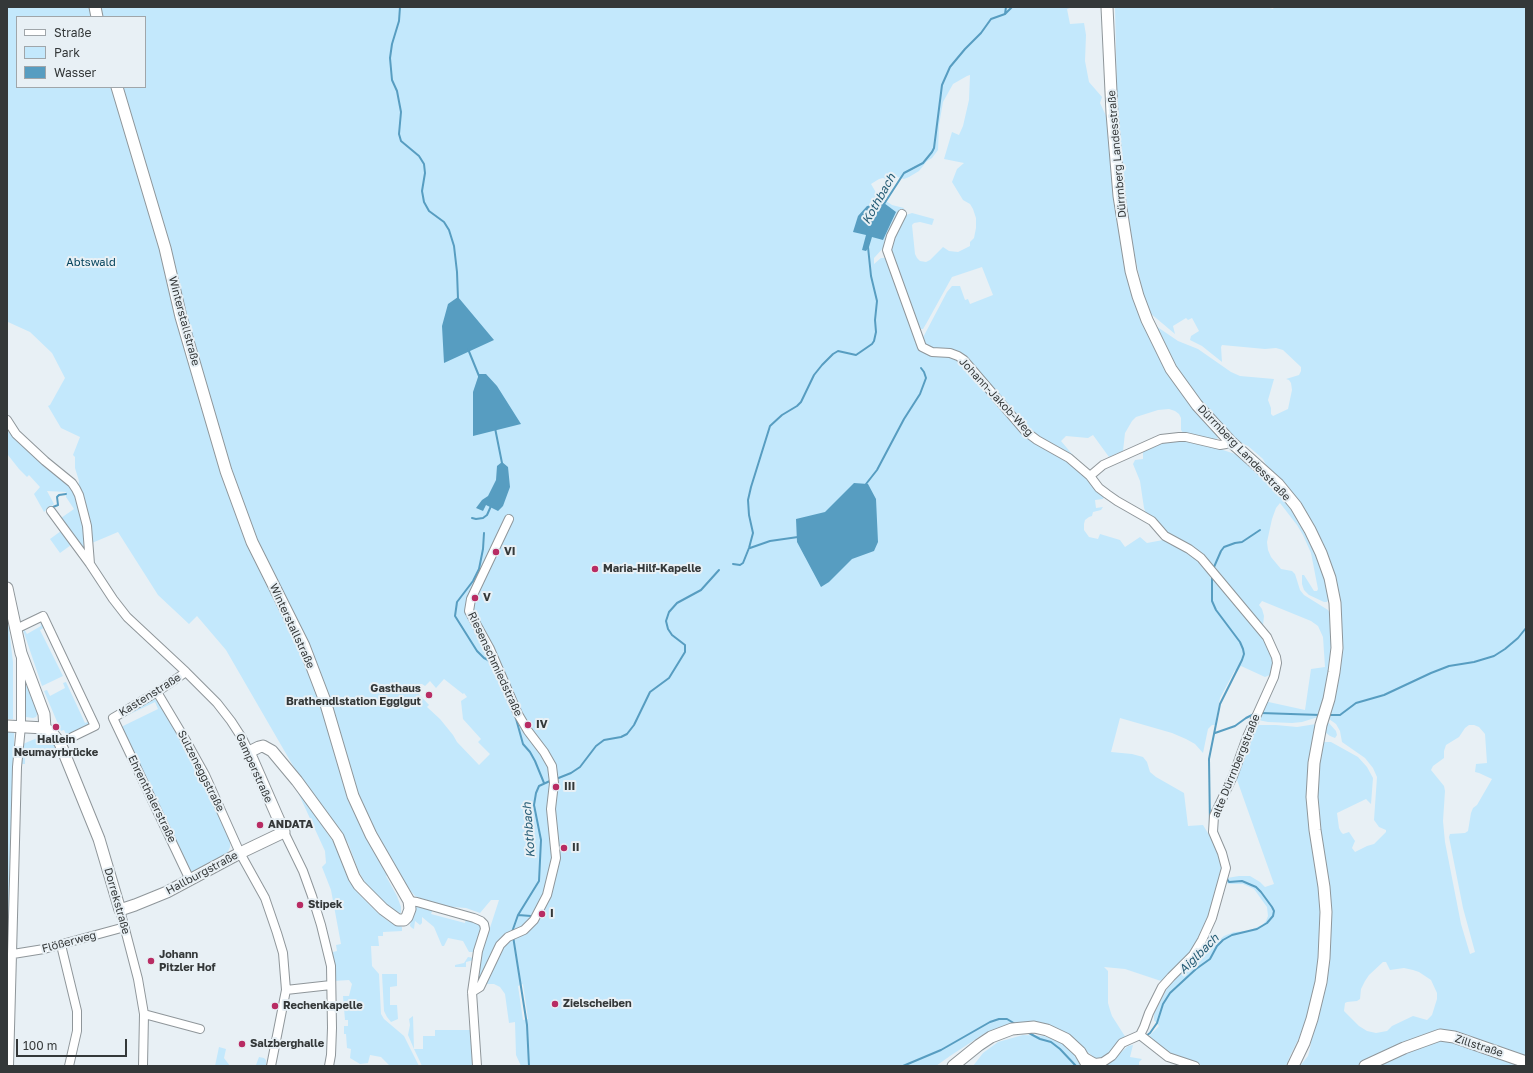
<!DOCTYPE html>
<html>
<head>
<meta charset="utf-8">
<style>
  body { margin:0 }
  #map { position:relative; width:1533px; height:1073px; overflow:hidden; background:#e8f0f5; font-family:"Golos Text",sans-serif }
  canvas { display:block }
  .frame { position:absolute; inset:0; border:8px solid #343839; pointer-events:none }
  .legend { position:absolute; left:16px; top:16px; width:130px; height:72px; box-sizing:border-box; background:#e8f0f5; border:1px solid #a0a6aa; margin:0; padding:5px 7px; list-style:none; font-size:12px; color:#343839 }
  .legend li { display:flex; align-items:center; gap:8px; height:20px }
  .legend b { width:20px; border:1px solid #a0a6aa }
  .scale { position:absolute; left:16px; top:1039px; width:111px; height:18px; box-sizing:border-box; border:2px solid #343839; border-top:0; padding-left:5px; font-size:12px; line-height:14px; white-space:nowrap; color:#343839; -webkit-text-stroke:3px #e8f0f5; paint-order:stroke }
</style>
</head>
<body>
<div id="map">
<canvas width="1533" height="1073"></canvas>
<div class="frame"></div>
<ul class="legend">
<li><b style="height:5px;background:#fff"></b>Straße</li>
<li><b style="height:11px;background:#c3e8fc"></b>Park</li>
<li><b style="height:11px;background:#579dc1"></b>Wasser</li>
</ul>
<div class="scale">100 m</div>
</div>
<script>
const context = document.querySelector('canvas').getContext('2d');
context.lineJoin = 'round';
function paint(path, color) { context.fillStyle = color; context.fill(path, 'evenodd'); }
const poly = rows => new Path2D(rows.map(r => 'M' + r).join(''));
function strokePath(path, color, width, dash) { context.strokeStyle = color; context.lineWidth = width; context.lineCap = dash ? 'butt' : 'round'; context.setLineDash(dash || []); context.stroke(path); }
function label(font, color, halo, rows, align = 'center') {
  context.font = font + ' "Golos Text",sans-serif'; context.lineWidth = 4; context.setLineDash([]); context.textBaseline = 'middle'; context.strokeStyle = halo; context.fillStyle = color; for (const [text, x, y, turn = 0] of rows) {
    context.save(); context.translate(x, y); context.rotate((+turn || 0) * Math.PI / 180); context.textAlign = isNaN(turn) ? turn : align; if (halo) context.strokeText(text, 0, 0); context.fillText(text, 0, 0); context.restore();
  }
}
paint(poly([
  [7,7,1073,7,1067,9,1070,24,1084,23,1086,35,1085,61,1089,82,1102,97,1100,103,1108,120,1111,163,1118,222,1125,260,1132,291,1142,321,1157,352,1173,379,1191,405,1216,433,1218,438,1213,441,1184,434,1181,430,1181,418,1179,414,1175,411,1169,409,1158,410,1136,417,1132,421,1125,433,1123,451,1109,457,1093,435,1088,438,1066,436,1061,441,1082,466,1068,455,1038,438,1028,430,960,352,954,353,950,357,957,359,964,365,1013,421,1029,437,1060,455,1081,470,1104,495,1103,499,1095,500,1096,508,1103,507,1101,510,1093,512,1092,516,1089,517,1085,520,1084,524,1084,530,1089,537,1098,539,1100,534,1120,540,1125,547,1140,537,1147,543,1163,540,1167,534,1146,513,1144,508,1140,481,1133,464,1135,460,1143,459,1143,452,1145,449,1166,440,1182,439,1220,449,1238,455,1244,459,1272,484,1289,504,1300,520,1316,550,1330,596,1327,602,1324,602,1309,595,1304,590,1302,584,1302,575,1304,575,1314,591,1317,591,1318,589,1311,553,1303,535,1297,525,1280,503,1276,508,1272,519,1267,542,1268,550,1271,557,1281,569,1292,571,1295,574,1300,590,1304,595,1328,610,1332,617,1333,648,1332,664,1325,693,1318,717,1302,722,1292,723,1268,722,1258,720,1264,701,1305,710,1311,669,1325,667,1323,637,1318,626,1311,621,1262,601,1259,605,1262,609,1264,616,1262,634,1274,657,1270,675,1265,677,1241,666,1237,672,1235,670,1220,698,1215,725,1212,725,1208,729,1203,753,1195,744,1186,739,1172,733,1120,718,1111,752,1132,754,1143,757,1147,762,1150,772,1156,777,1184,793,1188,826,1203,825,1217,848,1222,862,1223,868,1204,929,1211,933,1217,942,1224,936,1234,932,1248,931,1262,925,1266,921,1268,916,1267,907,1254,889,1243,884,1231,884,1225,883,1225,880,1227,878,1239,876,1250,876,1260,882,1265,887,1274,884,1236,777,1245,747,1256,725,1276,725,1297,727,1316,724,1308,782,1308,802,1310,829,1320,887,1322,910,1322,941,1315,989,1306,1024,1290,1056,1286,1066,1205,1066,1174,1058,1168,1055,1147,1038,1159,1026,1154,1020,1154,1014,1169,985,1176,979,1171,971,1161,981,1125,969,1104,967,1108,971,1108,1003,1110,1010,1112,1016,1126,1038,1103,1058,1095,1058,1090,1054,1078,1044,1053,1028,1037,1023,1020,1023,1001,1027,982,1035,950,1056,936,1066,521,1066,516,1055,515,1022,509,1023,505,994,500,987,494,984,486,984,475,993,477,968,499,900,491,900,480,913,466,908,440,906,415,896,397,875,391,874,386,876,397,896,401,907,401,913,392,911,369,889,359,872,348,843,303,783,226,650,197,616,189,624,158,595,118,532,92,543,90,526,84,500,78,488,79,481,75,468,75,457,73,455,80,437,61,428,48,406,50,405,65,378,52,353,30,332,8,322,7,323],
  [17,17,145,17,145,87,17,87],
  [970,75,969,100,963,126,959,135,952,132,944,159,964,163,957,169,952,182,963,200,970,204,973,209,976,218,976,228,974,238,970,242,970,246,958,252,949,251,943,247,930,260,926,262,920,261,917,258,915,254,912,225,914,223,920,222,932,225,934,219,912,213,903,216,900,221,894,233,890,248,891,254,918,329,923,329,926,324,952,277,982,267,993,295,970,304,968,299,965,300,960,286,952,286,947,292,919,345,889,262,886,258,881,258,874,264,874,258,884,247,890,232,904,208,892,205,878,196,871,184,879,179,883,178,888,180,894,176,904,179,909,177,919,171,927,161,932,158,938,150,939,125,943,102,953,84,967,76],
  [444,679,463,694,464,693,467,697,461,701,463,719,481,739,478,742,490,754,479,765,457,742,453,735,440,719,427,707,429,705,418,693,416,688,418,684,422,684,425,686,430,681,436,688],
  [523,984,528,1019,523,1020,518,986],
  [1115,7,1266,7,1273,9,1274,7,1526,7,1526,1066,1300,1066,1308,1056,1310,1049,1313,1028,1324,984,1321,844,1316,790,1322,742,1331,742,1358,757,1367,767,1373,778,1371,804,1366,799,1337,813,1339,828,1341,832,1343,834,1349,832,1355,841,1352,848,1355,852,1367,846,1374,844,1386,832,1386,830,1379,827,1374,820,1377,777,1373,768,1365,758,1342,742,1340,731,1336,724,1329,719,1341,655,1342,625,1336,590,1329,560,1268,469,1263,459,1248,446,1238,442,1202,406,1173,365,1156,326,1178,341,1198,349,1231,372,1240,376,1274,379,1268,400,1271,408,1271,414,1273,416,1288,409,1292,390,1291,383,1289,380,1286,379,1299,375,1301,371,1301,367,1283,350,1276,348,1265,349,1222,345,1221,347,1222,362,1202,346,1190,340,1191,336,1199,331,1192,318,1188,320,1186,318,1173,326,1175,334,1150,313,1145,302,1129,230,1121,177,1118,135],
  [1469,725,1474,725,1479,727,1485,734,1487,763,1476,764,1475,772,1479,773,1492,779,1477,805,1473,808,1471,813,1468,831,1465,833,1450,834,1449,837,1463,908,1475,952,1470,954,1461,924,1445,842,1443,821,1445,791,1444,786,1431,770,1433,766,1444,758,1444,751,1446,745,1459,737,1465,728],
  [1383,962,1386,962,1390,970,1404,968,1413,970,1419,972,1431,980,1437,993,1437,999,1432,1015,1427,1020,1413,1016,1392,1026,1387,1031,1376,1033,1367,1031,1359,1026,1344,1011,1345,1003,1347,1002,1357,1001,1360,999,1361,989,1365,981,1369,975],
  [7,431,73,489,85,527,86,550,83,549,61,518,74,509,66,497,66,492,47,491,54,504,44,512,34,494,40,487,29,475,27,477,19,469,8,455],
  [61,531,71,545,60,553,50,539],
  [7,613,13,662,13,719,7,719],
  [42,620,45,627,40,630,63,676,42,686,23,630,24,629,27,634,41,626,40,621],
  [66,682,85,723,90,721,92,725,67,736,64,730,61,731,44,691,47,690,50,696,65,688,63,683],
  [26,686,28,686,38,713,36,717,33,718,26,717,24,714,23,688],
  [155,699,158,700,191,755,230,839,230,847,227,854,194,872,191,872,189,870,121,727,158,709,155,702,120,719,121,717],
  [1328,722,1336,731,1337,735,1335,738,1330,736,1325,732],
  [7,731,14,733,14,758,7,1066],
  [37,738,47,740,52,743,58,750,48,754,25,756,25,764,20,764,23,744],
  [296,788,337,847,351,883,360,895,377,912,388,921,402,927,402,931,383,932,383,936,378,936,379,946,371,946,372,966,379,974,381,1014,384,1019,404,1036,419,1066,390,1066,381,1057,370,1055,368,1063,360,1064,350,1058,351,1049,347,1048,346,1034,344,1034,344,1026,348,1026,348,1020,345,1020,343,996,349,996,352,984,349,980,334,981,332,954,333,952,337,951,336,945,341,944,331,890,322,867,326,863,325,851],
  [416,905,433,909,431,914,465,923,466,918,480,924,481,929,476,952,469,952,463,941,448,938,444,946,442,946,434,927,422,917,422,923,420,925,415,921,414,929,412,928,410,926,413,908],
  [468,957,474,958,474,960,466,962,466,967,455,967,455,965,464,963],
  [382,974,397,974,397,986,390,987,390,1005,397,1005,398,1019,391,1022,387,1017,384,1011],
  [413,1016,414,1049,423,1049,423,1036,435,1036,435,1030,470,1030,473,1066,422,1066,414,1049,408,1035,410,1025,409,1019],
  [1023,1035,1044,1036,1060,1041,1073,1053,1081,1066,973,1066,983,1053,998,1042],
  [1133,1045,1130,1057,1142,1059,1139,1062,1139,1066,1106,1066,1128,1046],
  [219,1047,226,1049,224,1058,230,1066,215,1066],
  [259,1057,264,1058,266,1060,266,1066,253,1066,256,1065]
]), '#c3e8fc');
paint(poly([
  [884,203,896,212,883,240,872,237,869,247,866,251,862,250,866,235,853,232,858,216,867,206],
  [458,297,494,340,444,363,442,326,448,304],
  [479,374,486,374,497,386,521,424,473,436,473,392],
  [502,462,508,467,510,487,503,506,498,511,486,505,483,511,476,508,482,500,488,496,496,480,497,466],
  [854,483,868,484,876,499,878,542,874,551,852,559,829,582,821,587,797,542,796,519,825,512]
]), '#579dc1');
strokePath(poly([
  [400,7,399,21,392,44,390,58,392,80,397,91,401,112,399,134,401,141,419,156,424,164,425,173,422,191,424,202,429,211,444,222,449,230,454,246,457,272,458,299],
  [1005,14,1006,7],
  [884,204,904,173,923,163,932,152,934,148,942,85,950,67,965,49,981,33,991,19,1005,14,1012,7],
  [468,349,479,376],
  [495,428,502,463],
  [866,484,877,470,904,419,920,394,926,378,924,372,921,368],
  [53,507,58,505,57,497,59,495,66,494],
  [472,518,476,519,483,518,487,515,491,506],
  [484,533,483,549,479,569,473,581,457,602,455,616,477,651,484,658,488,660,494,668],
  [750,548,770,541,798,537],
  [733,564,740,565,743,563,749,548,753,533,749,515,748,500,751,487,770,426,782,415,797,406,801,402,814,375,822,365,833,354,838,351,856,355,872,344,874,341,876,332,875,320,877,301,871,276,868,247],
  [1214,567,1221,551,1224,547,1235,543,1242,542,1260,530],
  [1261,713,1320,715],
  [515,715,523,744,530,752,535,761,544,783],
  [1329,715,1340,715,1356,703,1384,695,1431,673,1449,666,1474,662,1494,656,1505,649,1518,638,1526,628],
  [1215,733,1235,726,1246,718,1254,714],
  [556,779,571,773,580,767,596,746,604,740,621,737,627,734,634,725,650,692,669,678,685,652,685,645,672,635,668,629,666,621,669,612,677,603,701,590,719,570],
  [1210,826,1209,759,1220,704,1242,660,1244,654,1243,649,1240,642,1216,610,1212,601,1212,575],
  [518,915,531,916],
  [512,932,518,915,539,881,541,840,534,805,536,793,539,786,552,780],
  [513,936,527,1025,529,1066],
  [1027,1032,1040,1039,1051,1042,1060,1049,1076,1066],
  [1146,1036,1150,1033,1157,1023,1163,1004,1170,993,1196,969,1210,959,1217,946,1223,940,1232,935,1257,929,1267,923,1273,916,1274,911,1272,907,1261,892,1256,887,1242,881,1229,882,1227,879],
  [903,1066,941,1050,990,1022,999,1019,1007,1019,1017,1025],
  [1105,1066,1109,1062]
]), '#579dc1', 2);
const street = poly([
  [902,214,891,236,887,250,922,347,932,352,950,353,958,356,964,360,1025,431,1037,440,1069,458,1090,476,1099,488,1107,494,1117,501,1152,521,1165,536,1189,549,1201,558,1267,637,1276,657,1277,663,1274,677,1247,737,1233,776,1214,816,1213,832,1222,853,1226,868,1212,918,1202,940,1193,955,1171,977,1162,987,1149,1013,1144,1027,1140,1035,1122,1043,1112,1056,1103,1062,1095,1063,1083,1056],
  [7,420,16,434,45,461,72,483,76,489,79,495,87,526,90,564],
  [1090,476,1103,465,1161,439,1179,437,1186,437,1220,445,1226,444,1230,441],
  [51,511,90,564,113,599,127,617,186,672,217,703,231,721,242,738,249,752],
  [16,629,43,616,95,726,60,743],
  [186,672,157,692,113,718,190,880],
  [157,692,185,739,205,775,240,853,265,898,277,933,283,953,286,990,271,1066],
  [284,832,303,871,312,896,321,925,331,966,332,1028,331,1055,329,1066],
  [409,901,417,902,474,918,481,921,484,924,485,929,478,951,472,992,477,1066],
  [120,910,138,979,144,1014,143,1066],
  [61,945,77,1011,77,1031,69,1066],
  [13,954,44,949,125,927],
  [286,990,331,985],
  [472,992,480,987,500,945,508,937,524,930,534,920,547,895,556,858,551,809,554,783,552,766,544,752,528,731,518,714,490,649,469,611,471,599,509,519],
  [144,1014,200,1029],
  [1140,1035,1168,1057,1195,1066],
  [9,1066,17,767,21,726,21,658]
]);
const secondary = poly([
  [95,7,97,17],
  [1107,7,1112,113,1119,196,1131,271,1138,296,1147,320,1171,369,1197,405,1230,441,1278,484,1296,506,1310,530,1321,553,1330,578,1335,603,1337,648,1334,672,1329,699,1321,725,1314,763,1312,797,1315,830,1324,887,1326,912,1324,958,1321,982,1312,1019,1304,1043,1293,1066],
  [7,588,21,653,44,714,45,728],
  [7,726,45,728,52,733,60,743,99,839,120,910,135,905,167,892,240,853,284,832,249,752,259,747,263,746,272,751,297,781,338,837,354,877,359,885,383,909,398,920,404,920,407,917,410,909,409,901,371,835,353,796,325,701,304,646,252,542,226,471,181,317,165,248,117,87],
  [953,1066,979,1045,991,1037,1012,1029,1034,1027,1047,1030,1066,1039,1080,1052,1088,1066],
  [1365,1066,1404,1048,1440,1035,1454,1037,1526,1062]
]);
strokePath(street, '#8f969a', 10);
strokePath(secondary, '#8f969a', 13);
strokePath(street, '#fff', 8);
strokePath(secondary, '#fff', 11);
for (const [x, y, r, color] of [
  [496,552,4,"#b82c63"],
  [595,569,4,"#b82c63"],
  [475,598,4,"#b82c63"],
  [429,695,4,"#b82c63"],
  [528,725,4,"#b82c63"],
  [56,727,4,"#b82c63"],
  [556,787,4,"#b82c63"],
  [260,825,4,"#b82c63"],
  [564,848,4,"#b82c63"],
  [300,905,4,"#b82c63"],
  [542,914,4,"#b82c63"],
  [151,961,4,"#b82c63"],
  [555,1004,4,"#b82c63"],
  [275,1006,4,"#b82c63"],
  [242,1044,4,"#b82c63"]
]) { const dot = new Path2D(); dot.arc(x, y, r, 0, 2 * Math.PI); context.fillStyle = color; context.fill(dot); strokePath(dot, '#e8f0f5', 1.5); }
label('11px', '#343839', '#e8f0f5', [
  ["Dürrnberg Landesstraße",1117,154,-95],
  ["Winterstallstraße",184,321,75],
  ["Johann-Jakob-Weg",996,397,47],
  ["Dürrnberg Landesstraße",1244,453,46],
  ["Winterstallstraße",292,626,65],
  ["Riesenschmiedstraße",495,664,65],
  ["Kastenstraße",150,695,-32],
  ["alte Dürrnbergstraße",1236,766,-68],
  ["Gamperstraße",254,768,66],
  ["Sulzeneggstraße",201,771,63],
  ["Ehrenthalerstraße",152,799,64],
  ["Hallburgstraße",202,873,-28],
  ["Dorrekstraße",117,901,74],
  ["Flößerweg",69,942,-15],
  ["Zillstraße",1479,1046,18]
]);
label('11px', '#03425b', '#e8f0f5', [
  ["Abtswald",91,263]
]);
label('bold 11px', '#343839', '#e8f0f5', [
  ["VI",504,552],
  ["Maria-Hilf-Kapelle",603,569],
  ["V",483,598],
  ["Gasthaus",421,689,"right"],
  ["Brathendlstation Egglgut",421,702,"right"],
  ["IV",536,725],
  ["Hallein",56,740,"center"],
  ["Neumayrbrücke",56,753,"center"],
  ["III",564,787],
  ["ANDATA",268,825],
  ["II",572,848],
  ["Stipek",308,905],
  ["I",550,914],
  ["Johann",159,955],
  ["Pitzler Hof",159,968],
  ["Zielscheiben",563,1004],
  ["Rechenkapelle",283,1006],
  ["Salzberghalle",250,1044]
], 'left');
label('italic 12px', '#265d76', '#e8f0f5', [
  ["Kothbach",879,199,-61],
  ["Kothbach",529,830,-94],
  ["Aiglbach",1199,954,-45]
]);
</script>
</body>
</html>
